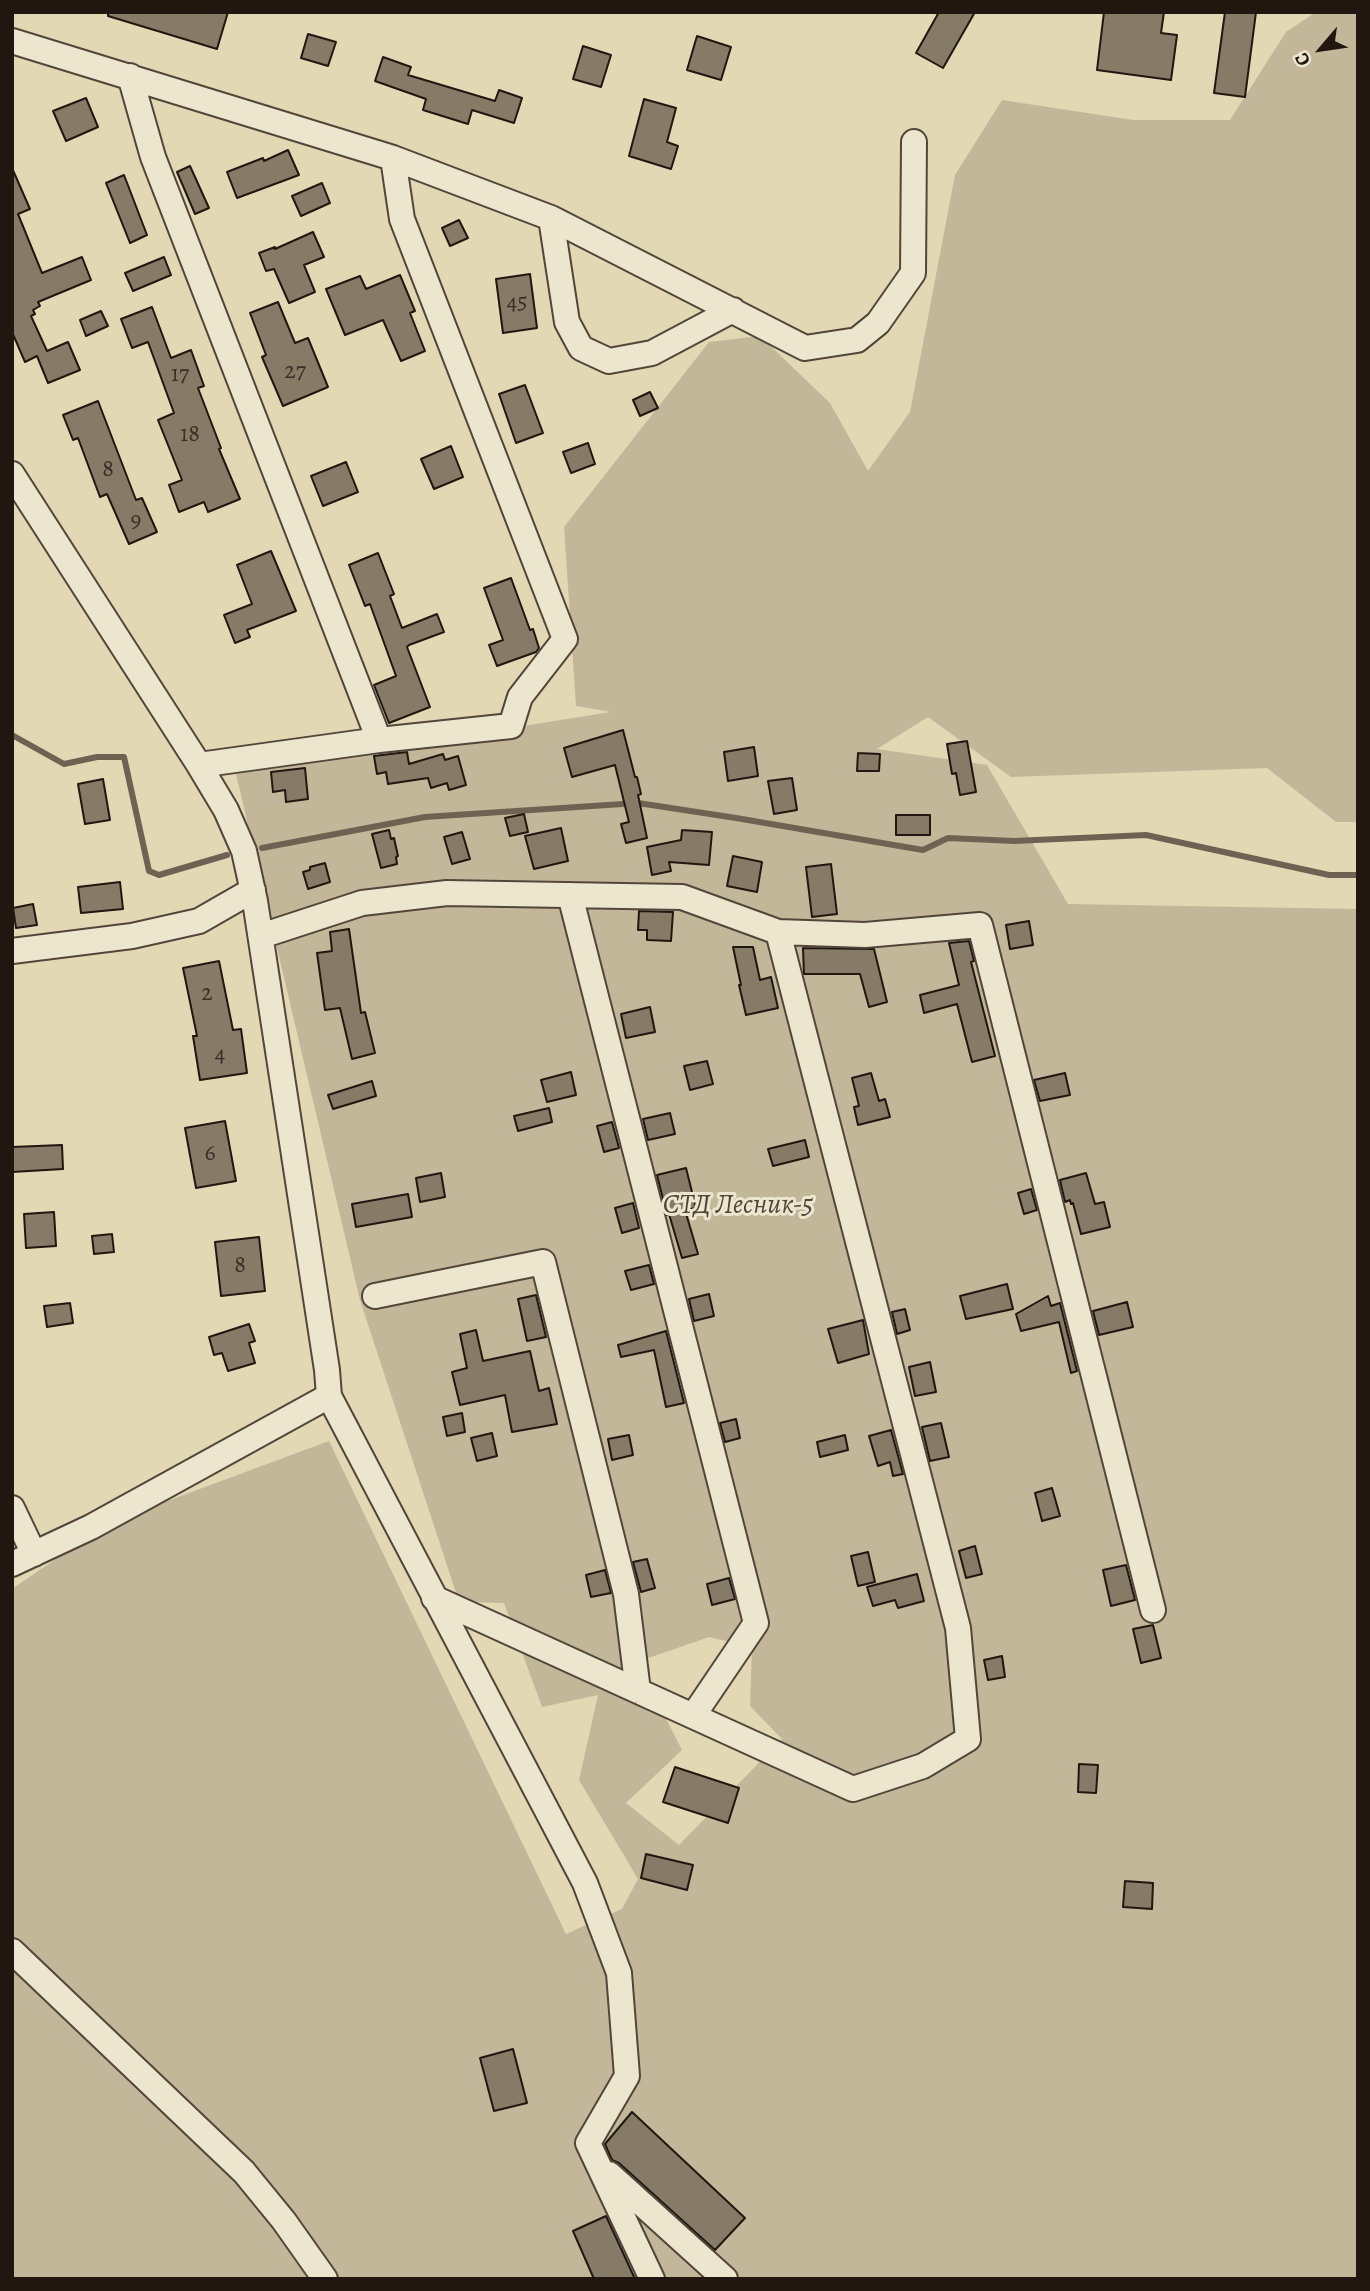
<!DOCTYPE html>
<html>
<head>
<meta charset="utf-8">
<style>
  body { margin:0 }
  #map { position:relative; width:1370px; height:2291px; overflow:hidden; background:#e3d8b4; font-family:Alegreya,serif }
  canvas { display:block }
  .frame { position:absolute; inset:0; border:14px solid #221611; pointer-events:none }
  .north { position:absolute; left:1286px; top:14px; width:70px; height:70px; -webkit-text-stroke:5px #ede6ce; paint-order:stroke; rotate:241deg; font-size:19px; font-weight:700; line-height:28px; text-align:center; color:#221611 }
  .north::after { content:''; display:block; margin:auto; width:24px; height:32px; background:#221611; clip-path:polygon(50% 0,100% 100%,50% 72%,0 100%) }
</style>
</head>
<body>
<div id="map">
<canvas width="1370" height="2291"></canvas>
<div class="frame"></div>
<div class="north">С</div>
</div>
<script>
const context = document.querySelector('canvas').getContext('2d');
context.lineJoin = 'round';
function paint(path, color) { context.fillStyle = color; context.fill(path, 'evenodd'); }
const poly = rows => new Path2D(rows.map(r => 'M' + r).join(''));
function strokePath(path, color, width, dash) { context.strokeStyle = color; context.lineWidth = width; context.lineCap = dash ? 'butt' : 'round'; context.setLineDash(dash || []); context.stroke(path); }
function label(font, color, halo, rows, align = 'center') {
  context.font = font + ' Alegreya,serif'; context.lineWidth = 6; context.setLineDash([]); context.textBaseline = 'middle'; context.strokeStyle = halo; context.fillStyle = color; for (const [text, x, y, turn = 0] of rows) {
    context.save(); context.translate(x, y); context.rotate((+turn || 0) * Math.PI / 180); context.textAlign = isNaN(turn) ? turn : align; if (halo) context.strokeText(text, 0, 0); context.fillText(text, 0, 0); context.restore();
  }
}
paint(poly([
  [1316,12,1358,12,1358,822,1336,822,1267,768,1011,777,928,717,877,749,987,765,1068,904,1358,909,1358,2279,12,2279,12,1589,82,1541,170,1500,329,1441,566,1934,622,1909,638,1879,579,1780,598,1695,542,1707,504,1603,459,1602,360,1300,236,774,365,751,611,712,576,706,564,527,709,342,760,336,830,403,868,471,910,412,955,175,1002,100,1133,120,1230,120,1286,32],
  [709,1637,752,1647,750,1706,782,1739,679,1845,626,1803,682,1750,637,1662]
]), '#c2b798');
strokePath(poly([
  [12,735,64,764,97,757,124,757,149,871,159,875,227,855],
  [262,848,425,817,638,803,736,818,923,850,948,838,1014,841,1146,835,1329,875,1358,875]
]), '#6e6352', 6);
const building = poly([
  [108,12,228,12,217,49,108,16,108,12],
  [939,12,975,12,943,68,916,53,939,12],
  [1104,12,1164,12,1161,33,1177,35,1171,80,1097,70,1104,12],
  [1225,12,1256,12,1245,97,1214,93,1225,12],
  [308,34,336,42,328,66,301,58,308,34],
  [697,36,731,47,721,80,687,70,697,36],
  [583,46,611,55,601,87,573,79,583,46],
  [383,57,411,67,408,75,495,101,499,90,522,98,514,123,472,110,468,124,423,110,426,99,375,81,383,57],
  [86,98,98,127,66,141,53,111,86,98],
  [644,99,676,108,667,142,678,146,671,169,629,156,644,99],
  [288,150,299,175,237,198,227,172,263,158,264,161,288,150],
  [190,166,209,208,195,214,177,172,190,166],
  [12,168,30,209,18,214,42,273,82,257,91,280,38,302,40,306,33,310,35,314,31,316,47,351,68,342,80,370,48,383,37,356,25,362,12,332,12,168],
  [124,175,147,235,130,243,106,183,124,175],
  [322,183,330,203,301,216,292,196,322,183],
  [459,220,468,238,450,246,442,228,459,220],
  [313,232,324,257,304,265,315,292,289,303,274,269,266,271,259,253,275,247,275,249,313,232],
  [164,257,171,275,133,291,125,273,164,257],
  [530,274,537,328,503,333,496,279,530,274],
  [400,275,415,311,410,313,425,351,401,361,383,320,345,335,326,289,360,276,366,289,400,275],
  [278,302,295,343,308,338,328,387,283,406,262,357,266,355,250,313,278,302],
  [152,307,171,358,191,350,204,386,198,388,221,448,219,449,240,499,208,512,204,502,179,512,169,485,182,480,158,420,174,413,148,342,132,348,121,319,152,307],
  [101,311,108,326,86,336,80,320,101,311],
  [525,385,543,433,516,443,499,394,525,385],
  [650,392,658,408,640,416,633,400,650,392],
  [98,401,136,500,142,498,157,532,129,544,107,494,100,497,78,438,73,440,63,415,98,401],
  [588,443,595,464,571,473,563,452,588,443],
  [451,446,463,477,434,489,421,459,451,446],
  [346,462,358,492,323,506,311,476,346,462],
  [271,551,296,611,247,630,250,637,235,643,224,615,252,604,237,565,271,551],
  [378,553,394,594,390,596,402,628,437,614,444,632,409,645,407,647,430,707,389,723,374,685,396,676,370,604,365,606,349,565,378,553],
  [511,578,530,630,533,629,539,648,536,652,497,666,489,645,503,640,484,588,511,578],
  [623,730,635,777,637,777,641,794,638,795,647,838,626,843,621,824,629,822,615,765,572,777,564,748,623,730],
  [967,741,976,792,960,795,956,773,952,774,947,744,967,741],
  [754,747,758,776,728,781,724,752,754,747],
  [407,752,409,764,443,754,445,760,458,756,466,785,449,790,447,783,431,788,428,778,388,784,386,772,377,774,374,756,407,752],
  [858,753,880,754,879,771,857,771,858,753],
  [305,768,308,799,286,802,285,790,273,792,271,772,305,768],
  [792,778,797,810,774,814,768,781,792,778],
  [103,779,110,820,85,824,78,784,103,779],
  [524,814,528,832,510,836,505,818,524,814],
  [896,815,930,815,930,835,896,835,896,815],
  [561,828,568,861,534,869,525,836,561,828],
  [389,830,391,839,394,838,398,856,396,857,397,864,381,868,372,834,389,830],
  [682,830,712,832,709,865,669,862,671,871,652,875,647,847,681,840,682,830],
  [462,832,470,859,452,864,444,837,462,832],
  [733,856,762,862,757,892,727,886,733,856],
  [325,863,330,882,308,889,303,872,310,870,310,867,325,863],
  [831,864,837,914,812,917,806,867,831,864],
  [120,882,123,909,81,913,78,887,120,882],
  [33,904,37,925,16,928,13,908,33,904],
  [639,911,673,912,671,941,647,940,647,930,638,930,639,911],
  [1029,921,1033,945,1010,949,1006,925,1029,921],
  [349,929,361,1013,365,1012,375,1053,352,1059,340,1008,325,1010,317,953,332,951,330,932,349,929],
  [969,941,974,961,971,962,995,1056,972,1062,957,1004,924,1013,920,995,959,985,949,943,969,941],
  [733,947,753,947,760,980,771,977,778,1008,746,1015,739,985,741,985,733,947],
  [803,948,874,949,887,1002,869,1007,860,974,804,974,803,948],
  [219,961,233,1030,241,1029,247,1073,200,1080,193,1036,197,1036,183,968,219,961],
  [650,1007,655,1032,626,1038,621,1014,650,1007],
  [707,1061,713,1084,690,1090,684,1066,707,1061],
  [571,1072,576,1095,547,1102,541,1080,571,1072],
  [871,1073,879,1101,885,1099,890,1117,858,1125,854,1107,859,1106,852,1078,871,1073],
  [1065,1073,1070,1095,1040,1101,1034,1080,1065,1073],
  [372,1081,376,1096,333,1109,328,1095,372,1081],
  [549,1108,552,1122,518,1131,514,1116,549,1108],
  [670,1113,675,1134,648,1140,643,1119,670,1113],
  [225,1121,236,1181,196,1188,185,1128,225,1121],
  [612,1122,619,1148,604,1152,597,1126,612,1122],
  [805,1140,809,1157,773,1166,768,1149,805,1140],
  [62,1145,63,1169,12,1172,12,1147,62,1145],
  [686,1168,696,1208,685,1210,698,1254,682,1258,669,1214,667,1215,657,1175,686,1168],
  [441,1173,445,1197,420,1202,416,1178,441,1173],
  [1086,1173,1095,1204,1104,1202,1110,1227,1081,1234,1073,1203,1071,1204,1070,1200,1065,1202,1060,1180,1086,1173],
  [1031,1189,1037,1210,1024,1214,1018,1193,1031,1189],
  [408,1194,412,1217,356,1227,352,1204,408,1194],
  [633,1203,639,1228,622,1233,615,1208,633,1203],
  [54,1212,56,1246,26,1248,24,1214,54,1212],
  [112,1234,114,1252,94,1254,92,1236,112,1234],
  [259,1237,265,1291,221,1296,215,1242,259,1237],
  [649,1265,654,1284,631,1290,625,1271,649,1265],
  [1007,1284,1013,1309,966,1319,960,1296,1007,1284],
  [709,1294,714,1316,694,1321,689,1299,709,1294],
  [536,1295,546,1337,527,1341,518,1299,536,1295],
  [1048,1296,1051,1306,1060,1303,1077,1371,1071,1373,1059,1322,1021,1331,1016,1314,1048,1296],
  [1127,1302,1133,1327,1099,1335,1093,1311,1127,1302],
  [70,1303,73,1323,47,1327,44,1306,70,1303],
  [905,1309,910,1330,897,1334,892,1312,905,1309],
  [863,1320,869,1354,838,1363,828,1329,863,1320],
  [249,1324,255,1341,249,1343,255,1363,228,1371,222,1353,214,1355,209,1337,249,1324],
  [476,1330,483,1361,530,1351,539,1391,549,1388,557,1424,512,1432,505,1395,460,1405,452,1372,467,1368,460,1334,476,1330],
  [666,1331,684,1403,666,1407,654,1350,621,1357,618,1345,666,1331],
  [930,1362,936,1392,915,1396,909,1367,930,1362],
  [462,1413,465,1432,447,1436,443,1417,462,1413],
  [736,1419,740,1438,725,1442,720,1423,736,1419],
  [941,1423,949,1457,930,1461,922,1427,941,1423],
  [891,1430,903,1474,893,1476,890,1462,878,1466,869,1436,891,1430],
  [492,1433,497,1456,477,1461,471,1438,492,1433],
  [629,1435,633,1455,612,1460,608,1439,629,1435],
  [845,1435,848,1450,820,1457,817,1442,845,1435],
  [1052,1488,1060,1516,1042,1521,1035,1493,1052,1488],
  [975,1546,982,1574,966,1578,959,1551,975,1546],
  [868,1552,875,1582,858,1586,851,1556,868,1552],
  [647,1559,655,1588,641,1592,633,1562,647,1559],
  [1126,1565,1135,1600,1111,1606,1103,1570,1126,1565],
  [605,1570,611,1593,591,1597,586,1575,605,1570],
  [917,1574,924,1601,898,1608,895,1600,873,1606,867,1587,917,1574],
  [729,1578,735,1599,712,1605,707,1584,729,1578],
  [1153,1625,1161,1658,1141,1663,1133,1629,1153,1625],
  [1002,1656,1005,1677,988,1680,984,1660,1002,1656],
  [1079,1764,1098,1765,1096,1793,1078,1792,1079,1764],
  [675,1767,739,1788,728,1823,663,1802,675,1767],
  [646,1854,693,1865,687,1890,641,1878,646,1854],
  [1125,1881,1153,1883,1152,1909,1123,1907,1125,1881],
  [513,2049,527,2103,494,2111,480,2058,513,2049],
  [632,2112,745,2218,715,2250,619,2163,612,2160,605,2144,632,2112],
  [606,2216,635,2279,594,2279,573,2231,606,2216]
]);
paint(building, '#867b66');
strokePath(building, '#221611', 2);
const minor = poly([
  [12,41,393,158,551,218,805,348,857,340,878,323,913,273,914,142],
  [130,76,153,157,379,740],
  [551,218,567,322,581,348,609,361,652,353,733,310],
  [12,474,199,765,226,810,244,851,255,901,327,1370,329,1396,585,1883,619,1973,627,2076,588,2143,652,2279],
  [199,765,379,740,511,726,520,697,565,639,402,219,393,158],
  [570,895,756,1623,693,1716],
  [778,932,865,935,980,925,1153,1610],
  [261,936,362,903,447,893,682,897,778,932,958,1628,968,1739,923,1766,853,1789,434,1598],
  [12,951,132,936,199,921,253,890],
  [375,1296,543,1262,626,1594,638,1691],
  [12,1508,34,1554],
  [12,1564,91,1527,329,1396],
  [12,1951,244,2172,284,2221,325,2279],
  [609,2174,725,2279]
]);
strokePath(minor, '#52463a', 28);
strokePath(minor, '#ede6ce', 24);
label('24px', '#3b2f26', null, [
  ["45",517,303],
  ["27",295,372],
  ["17",180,375],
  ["18",190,435],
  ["8",108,470],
  ["9",136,521],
  ["2",207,994],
  ["4",220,1055],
  ["6",210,1154],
  ["8",240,1266]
]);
label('italic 28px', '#52463a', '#ede6ce', [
  ["СТД Лесник-5",738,1206]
]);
</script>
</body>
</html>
